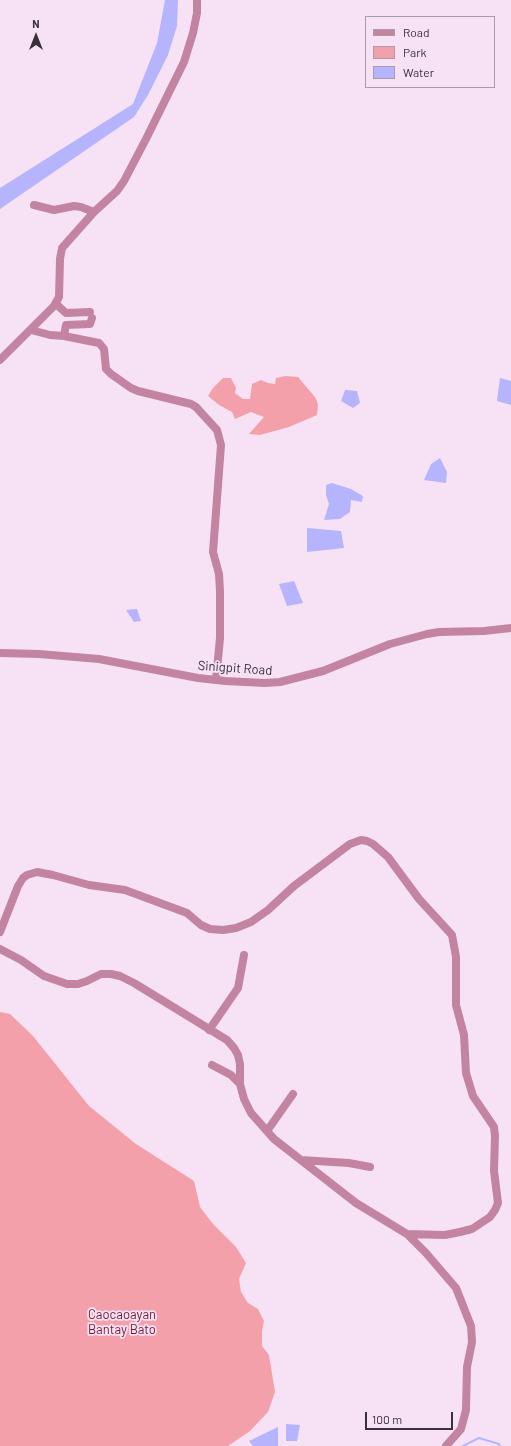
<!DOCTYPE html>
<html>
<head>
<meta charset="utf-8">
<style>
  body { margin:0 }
  #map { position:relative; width:511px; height:1446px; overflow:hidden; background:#f7e2f5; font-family:Barlow,sans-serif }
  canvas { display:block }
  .legend { position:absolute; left:365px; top:16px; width:130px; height:72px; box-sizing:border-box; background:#f7e2f5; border:1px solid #ab9ba9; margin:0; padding:5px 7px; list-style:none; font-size:12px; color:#393138 }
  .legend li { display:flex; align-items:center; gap:8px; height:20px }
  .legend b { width:20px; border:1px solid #ab9ba9 }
  .north { position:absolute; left:16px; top:16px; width:40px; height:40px; -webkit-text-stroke:3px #f7e2f5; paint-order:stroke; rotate:0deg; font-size:11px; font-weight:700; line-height:16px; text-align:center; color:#393138 }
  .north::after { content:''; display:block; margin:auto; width:14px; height:18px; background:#393138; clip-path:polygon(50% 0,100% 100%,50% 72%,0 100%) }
  .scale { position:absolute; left:365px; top:1412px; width:88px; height:18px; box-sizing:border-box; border:2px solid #393138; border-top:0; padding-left:5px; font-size:12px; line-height:14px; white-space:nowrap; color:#393138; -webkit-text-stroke:3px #f7e2f5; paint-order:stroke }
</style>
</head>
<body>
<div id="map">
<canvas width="511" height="1446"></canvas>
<ul class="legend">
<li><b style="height:5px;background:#c284a1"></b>Road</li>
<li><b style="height:11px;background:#f3a0aa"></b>Park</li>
<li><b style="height:11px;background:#b5b4fd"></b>Water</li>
</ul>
<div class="north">N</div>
<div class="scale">100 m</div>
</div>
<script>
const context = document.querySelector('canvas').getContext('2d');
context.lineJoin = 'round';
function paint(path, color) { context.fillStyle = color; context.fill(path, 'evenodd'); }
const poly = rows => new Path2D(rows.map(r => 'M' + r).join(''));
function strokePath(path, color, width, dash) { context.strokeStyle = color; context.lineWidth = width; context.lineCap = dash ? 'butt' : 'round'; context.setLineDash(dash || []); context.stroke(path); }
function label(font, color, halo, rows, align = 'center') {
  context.font = font + ' Barlow,sans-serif'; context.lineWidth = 3.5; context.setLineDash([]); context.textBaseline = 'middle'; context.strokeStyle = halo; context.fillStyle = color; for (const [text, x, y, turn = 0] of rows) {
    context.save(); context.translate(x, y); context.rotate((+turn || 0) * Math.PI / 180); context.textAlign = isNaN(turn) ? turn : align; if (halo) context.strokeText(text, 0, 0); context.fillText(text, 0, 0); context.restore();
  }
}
paint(poly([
  [286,376,298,377,315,397,318,404,317,415,289,427,260,435,249,434,264,417,251,412,235,419,232,412,219,405,208,396,213,388,223,378,231,378,236,388,235,393,243,399,250,399,252,384,261,380,268,383,275,384,276,378],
  [0,1012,10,1014,33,1036,89,1106,136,1144,194,1181,200,1207,213,1224,236,1247,246,1263,239,1279,241,1292,248,1303,258,1309,264,1321,262,1331,262,1346,269,1355,275,1392,268,1412,250,1431,228,1446,0,1446]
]), '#f3a0aa');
paint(poly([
  [165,0,178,0,177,26,168,55,148,95,134,117,0,209,0,188,133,104,157,43],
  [500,378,511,381,511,405,497,401],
  [345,390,357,391,360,403,353,408,341,401],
  [440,458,447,472,446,483,424,480,431,464],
  [332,483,351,489,363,496,362,502,351,500,350,512,340,519,324,520,329,504,326,495,326,485],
  [307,528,341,531,344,548,307,552],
  [294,581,303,603,287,606,279,584],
  [137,609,141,621,134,622,126,610],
  [286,1424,300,1425,297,1441,286,1441],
  [278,1427,278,1446,253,1446,249,1441]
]), '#b5b4fd');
strokePath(poly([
  [463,1446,479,1438,499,1444,500,1446]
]), '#b5b4fd', 2);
strokePath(poly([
  [34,205,54,210,74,206,81,207,94,212],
  [56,304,66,313,90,312],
  [31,330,50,335,64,336,99,343,104,349,106,369,111,374,131,388,138,391,191,404,196,407,217,430,221,445,213,552,219,574,220,591,220,638,216,680],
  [64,336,66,325,90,324,92,318],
  [0,360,54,306,59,297,60,259,62,248,94,212,117,191,124,181,146,139,184,62,193,33,197,13,197,0],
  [0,653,39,654,99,659,198,678,225,681,265,683,280,682,323,671,390,644,427,634,439,632,484,631,511,628],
  [0,932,18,886,23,878,27,875,37,872,53,875,89,885,125,890,187,913,201,925,210,929,223,930,236,928,251,922,268,910,294,886,350,844,361,840,367,841,373,844,388,857,419,899,452,935,456,957,456,1005,464,1035,466,1073,473,1096,494,1127,495,1136,494,1171,498,1203,495,1210,490,1217,472,1229,460,1232,445,1235,407,1234],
  [0,949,21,960,44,976,67,984,78,984,87,981,101,974,111,974,120,976,134,983,227,1040,234,1048,238,1055,240,1064,240,1084,244,1099,251,1113,274,1139,356,1203,407,1234,426,1253,456,1288,471,1326,472,1342,467,1367,466,1410,461,1429,446,1446],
  [209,1030,238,988,244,955],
  [212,1065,231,1075,240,1084],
  [267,1131,293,1094],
  [301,1160,349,1163,370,1167]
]), '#c284a1', 8);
label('13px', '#393138', '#f7e2f5', [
  ["Sinigpit Road",235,668,4]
]);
label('13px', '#761930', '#f7e2f5', [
  ["Caocaoayan",122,1315],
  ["Bantay Bato",122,1330]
]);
</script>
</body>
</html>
